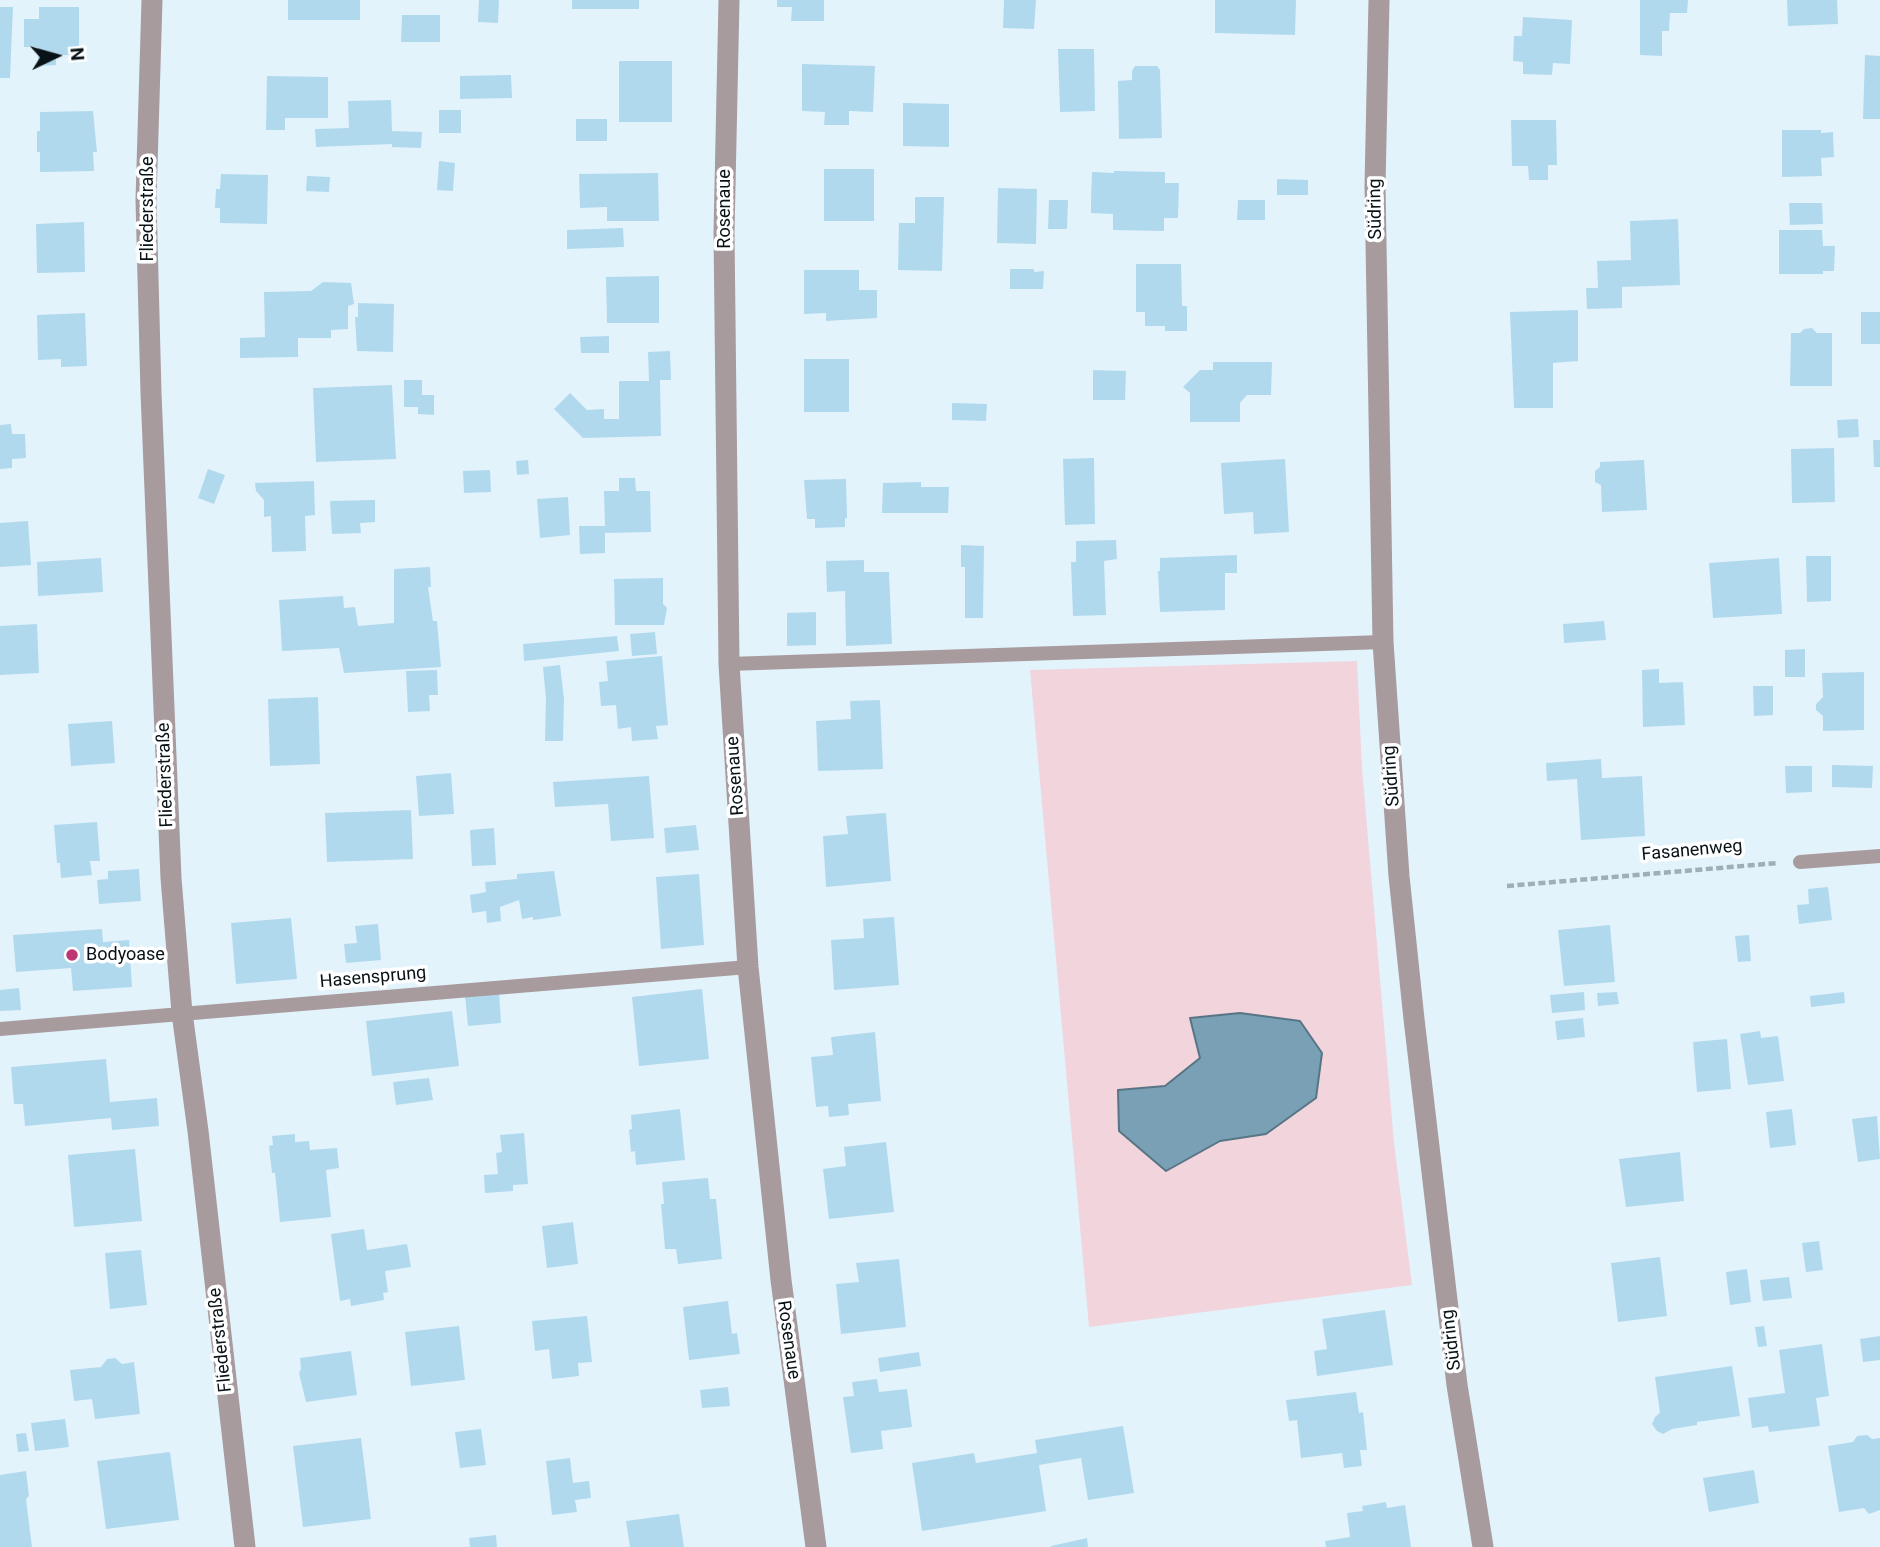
<!DOCTYPE html>
<html>
<head>
<meta charset="utf-8">
<style>
  body { margin:0 }
  #map { position:relative; width:1880px; height:1547px; overflow:hidden; background:#e3f3fc; font-family:Roboto,sans-serif }
  canvas { display:block }
  .north { position:absolute; left:21px; top:21px; width:70px; height:70px; -webkit-text-stroke:5px #fff; paint-order:stroke; rotate:85deg; font-size:19px; font-weight:700; line-height:28px; text-align:center; color:#081217 }
  .north::after { content:''; display:block; margin:auto; width:24px; height:32px; background:#081217; clip-path:polygon(50% 0,100% 100%,50% 72%,0 100%) }
</style>
</head>
<body>
<div id="map">
<canvas width="1880" height="1547"></canvas>
<div class="north">N</div>
</div>
<script>
const context = document.querySelector('canvas').getContext('2d');
context.lineJoin = 'round';
function paint(path, color) { context.fillStyle = color; context.fill(path, 'evenodd'); }
const poly = rows => new Path2D(rows.map(r => 'M' + r).join(''));
function strokePath(path, color, width, dash) { context.strokeStyle = color; context.lineWidth = width; context.lineCap = dash ? 'butt' : 'round'; context.setLineDash(dash || []); context.stroke(path); }
function label(font, color, halo, rows, align = 'center') {
  context.font = font + ' Roboto,sans-serif'; context.lineWidth = 7; context.setLineDash([]); context.textBaseline = 'middle'; context.strokeStyle = halo; context.fillStyle = color; for (const [text, x, y, turn = 0] of rows) {
    context.save(); context.translate(x, y); context.rotate((+turn || 0) * Math.PI / 180); context.textAlign = isNaN(turn) ? turn : align; if (halo) context.strokeText(text, 0, 0); context.fillText(text, 0, 0); context.restore();
  }
}
paint(poly([
  [1357,661,1362,768,1394,1143,1412,1285,1089,1327,1030,670],
  [1190,1018,1322,1053,1316,1098,1266,1134,1220,1141,1166,1170,1118,1090,1165,1086,1200,1058]
]), '#f2d4dd');
const water = poly([
  [1240,1013,1300,1021,1322,1053,1316,1098,1266,1134,1220,1141,1166,1171,1119,1131,1118,1090,1165,1086,1200,1058,1190,1018,1240,1013]
]);
paint(water, '#79a0b4');
strokePath(water, '#577585', 2);
paint(poly([
  [288,0,360,0,360,20,288,20],
  [479,0,499,0,498,23,478,22],
  [572,0,639,0,639,9,572,9],
  [777,0,824,0,824,21,791,21,792,7,777,7],
  [1004,0,1036,0,1034,29,1003,28],
  [1215,0,1296,0,1295,35,1215,33],
  [1640,0,1688,0,1687,13,1670,13,1669,31,1662,31,1662,56,1640,55],
  [1787,0,1837,0,1838,24,1788,26],
  [0,7,13,7,10,78,0,78],
  [39,7,79,7,79,55,56,55,56,65,38,66,38,47,24,47,24,19,39,19],
  [402,15,440,15,440,42,401,42],
  [1523,17,1572,20,1570,64,1553,63,1552,75,1523,74,1523,62,1513,61,1514,36,1522,36],
  [1058,49,1094,49,1095,111,1060,112],
  [1865,55,1880,56,1880,119,1863,119],
  [619,61,672,61,672,122,619,122],
  [802,64,875,66,873,112,849,111,849,125,824,125,825,112,802,111],
  [1135,66,1157,66,1160,70,1162,138,1119,139,1118,81,1132,80,1132,71],
  [511,75,512,98,460,99,460,76],
  [267,76,328,77,328,118,285,118,285,130,266,130],
  [391,100,392,131,422,132,421,148,392,147,392,144,316,147,315,129,349,128,348,101],
  [903,103,949,104,949,147,903,146],
  [439,110,461,110,461,133,439,133],
  [93,111,97,152,93,152,94,171,40,172,40,152,37,152,37,131,40,131,40,112],
  [576,119,607,119,607,141,576,141],
  [1511,120,1556,120,1557,165,1548,165,1548,180,1529,180,1528,166,1512,166],
  [1782,130,1821,130,1821,133,1833,132,1834,157,1821,158,1822,176,1782,177],
  [439,161,455,163,453,191,437,190],
  [824,169,874,169,874,221,824,221],
  [1114,171,1165,172,1165,183,1179,183,1178,218,1164,218,1164,231,1113,230,1113,214,1091,213,1091,199,1092,172,1114,173],
  [658,173,659,221,607,221,607,207,580,208,579,174],
  [221,174,268,175,267,224,220,223,220,208,215,208,216,189,220,189],
  [307,176,330,177,329,192,306,191],
  [1277,179,1308,180,1308,195,1277,195],
  [998,188,1037,189,1036,244,997,243],
  [915,197,944,197,942,271,898,270,899,223,915,223],
  [1049,200,1068,200,1067,229,1048,229],
  [1238,200,1265,200,1265,220,1237,220],
  [1789,203,1822,203,1823,224,1790,225],
  [1678,219,1680,285,1622,287,1622,308,1587,309,1586,288,1598,288,1597,261,1631,260,1630,221],
  [84,222,85,272,37,273,36,224],
  [623,228,624,247,567,249,567,230],
  [1779,230,1822,230,1823,246,1835,246,1834,271,1823,271,1823,274,1779,274],
  [1136,264,1181,264,1182,306,1187,306,1187,331,1165,331,1165,326,1145,326,1145,312,1136,312],
  [1010,269,1034,269,1034,272,1044,271,1043,289,1010,289],
  [804,270,859,270,859,290,877,290,877,318,826,321,826,313,804,314],
  [659,276,659,323,607,323,606,277],
  [323,282,351,283,354,304,348,306,348,329,331,330,331,338,298,338,298,357,240,358,240,338,265,337,264,292,311,291],
  [358,303,394,304,393,352,357,351,355,317,358,317],
  [1578,310,1578,361,1553,363,1553,408,1514,408,1510,312],
  [1861,312,1880,312,1880,344,1861,344],
  [85,313,87,366,61,367,61,359,38,360,37,315],
  [1812,328,1817,333,1832,333,1832,386,1790,386,1791,333,1800,333,1804,329],
  [609,336,609,353,581,353,580,337],
  [670,351,671,380,660,380,661,436,583,438,554,409,570,393,587,410,604,409,604,419,619,419,619,381,649,381,648,352],
  [804,359,849,359,849,412,804,412],
  [1213,362,1272,362,1271,395,1247,395,1240,403,1240,422,1190,422,1190,393,1183,387,1200,370,1213,370],
  [1093,370,1126,371,1125,400,1093,400],
  [404,380,422,380,422,395,434,395,434,415,418,414,418,407,404,407],
  [392,385,396,459,316,462,313,388],
  [952,403,987,404,986,421,952,420],
  [1858,419,1859,437,1838,438,1837,420],
  [11,424,12,434,25,434,26,458,12,459,12,468,0,469,0,425],
  [1873,440,1880,440,1880,467,1874,467],
  [1834,448,1835,502,1792,503,1791,449],
  [1094,458,1095,524,1065,525,1063,459],
  [1285,459,1289,532,1254,534,1253,512,1224,514,1221,463],
  [528,460,529,474,517,475,516,461],
  [1644,460,1647,510,1602,512,1601,485,1595,482,1595,471,1600,467,1600,462],
  [208,469,225,475,214,504,198,498],
  [490,470,491,492,464,493,463,471],
  [619,478,635,478,636,491,650,491,651,532,605,533,605,553,580,554,579,526,605,526,604,491,619,491],
  [846,479,847,518,845,518,845,527,815,528,815,519,807,519,804,480],
  [314,481,315,515,305,516,306,551,272,552,271,516,264,517,264,500,256,491,255,483],
  [921,482,921,487,949,487,948,513,882,513,883,483],
  [568,497,570,535,540,538,537,499],
  [375,500,375,522,360,523,361,533,332,534,330,501],
  [28,521,31,565,0,567,0,523],
  [1116,540,1117,559,1104,561,1106,615,1073,616,1071,562,1076,562,1076,541],
  [961,545,984,546,983,618,965,618,965,567,961,567],
  [1237,555,1237,573,1225,573,1225,610,1160,612,1158,571,1160,571,1160,558],
  [1806,556,1831,556,1831,601,1807,602],
  [101,558,103,592,38,596,37,562],
  [1779,558,1782,614,1713,618,1709,563],
  [864,560,864,572,889,572,892,644,846,646,845,591,827,592,826,561],
  [430,567,431,587,428,587,433,621,437,621,441,667,344,673,339,648,282,651,279,600,343,596,344,608,355,607,358,626,394,623,394,569],
  [663,578,663,604,667,608,664,625,615,625,614,579],
  [816,612,816,645,787,646,787,613],
  [1604,621,1606,640,1564,643,1563,624],
  [37,624,39,673,0,675,0,626],
  [655,632,657,654,632,656,630,634],
  [617,636,619,651,524,661,523,644],
  [1805,649,1805,677,1785,677,1785,650],
  [662,656,668,725,656,726,658,739,632,741,631,727,618,729,616,705,601,706,599,682,608,681,606,661],
  [560,665,564,699,563,741,545,741,546,699,543,667],
  [1659,669,1659,683,1683,682,1685,725,1643,727,1642,670],
  [437,670,438,695,429,695,430,711,408,712,406,671],
  [1864,672,1864,730,1823,731,1823,716,1816,710,1816,704,1823,697,1822,673],
  [1753,686,1773,686,1773,715,1754,716],
  [318,697,320,764,270,766,268,699],
  [880,700,883,769,818,771,816,721,851,719,850,701],
  [112,721,115,763,71,766,68,724],
  [1601,759,1602,778,1642,776,1645,836,1581,840,1577,779,1547,781,1546,763],
  [1832,765,1873,766,1872,788,1832,787],
  [1785,766,1812,766,1812,792,1786,793],
  [451,773,454,814,419,816,416,776],
  [649,776,654,838,611,841,608,804,555,807,553,782],
  [411,810,413,859,327,862,325,813],
  [886,813,891,881,826,887,823,836,848,834,846,816],
  [97,822,100,861,90,861,92,875,61,878,60,863,57,863,54,825],
  [696,825,699,850,666,853,664,828],
  [494,828,496,865,472,866,470,830],
  [139,869,141,901,99,904,97,880,108,879,108,871],
  [554,871,561,916,533,920,533,917,522,919,519,900,500,907,501,921,487,923,486,911,472,913,470,895,486,892,485,882,517,879,517,874],
  [699,874,704,945,661,949,656,877],
  [1828,887,1832,920,1799,924,1797,905,1809,904,1808,889],
  [894,917,899,985,834,990,831,940,864,938,863,919],
  [291,918,297,979,236,984,231,923],
  [378,924,381,960,346,963,344,944,357,943,355,926],
  [1610,925,1615,982,1564,986,1558,930],
  [102,929,103,942,129,940,132,987,73,991,71,968,16,972,13,935],
  [1749,935,1751,961,1738,962,1735,936],
  [19,988,21,1010,0,1011,0,990],
  [702,989,709,1059,639,1066,632,997],
  [499,991,501,1023,468,1026,465,995],
  [1584,992,1585,1010,1552,1013,1550,995],
  [1617,992,1619,1004,1598,1006,1597,993],
  [1844,992,1845,1003,1811,1007,1810,996],
  [452,1011,459,1066,372,1076,366,1021],
  [1583,1018,1585,1037,1557,1040,1555,1021],
  [1760,1031,1761,1038,1778,1036,1784,1081,1748,1085,1740,1034],
  [875,1032,881,1101,848,1104,849,1115,829,1117,828,1106,816,1107,811,1057,833,1055,831,1037],
  [1727,1039,1731,1089,1697,1092,1693,1042],
  [106,1059,110,1102,157,1098,159,1126,112,1130,111,1118,25,1126,23,1104,14,1104,11,1067],
  [429,1078,433,1100,396,1105,393,1082],
  [680,1109,685,1160,636,1165,635,1151,631,1152,629,1130,632,1129,631,1115],
  [1792,1109,1796,1145,1770,1148,1766,1112],
  [1877,1116,1880,1159,1858,1162,1852,1119],
  [524,1133,528,1184,513,1185,513,1191,485,1193,484,1175,498,1174,496,1153,502,1152,500,1135],
  [295,1134,295,1142,309,1141,310,1150,337,1148,339,1168,326,1170,331,1217,280,1222,275,1173,272,1173,269,1146,273,1145,272,1136],
  [886,1142,894,1212,829,1219,823,1169,846,1166,844,1147],
  [135,1149,142,1221,74,1227,68,1155],
  [1680,1152,1684,1201,1626,1207,1619,1159],
  [708,1178,710,1199,716,1199,722,1259,678,1264,676,1249,665,1249,661,1204,664,1204,662,1182],
  [573,1222,578,1264,547,1268,542,1226],
  [364,1229,367,1250,407,1244,411,1267,385,1271,388,1292,383,1293,384,1300,351,1306,350,1299,340,1301,331,1234],
  [1819,1241,1823,1270,1806,1272,1802,1243],
  [141,1250,147,1305,110,1309,105,1253],
  [1660,1257,1667,1316,1618,1322,1611,1263],
  [899,1259,906,1327,841,1334,836,1284,859,1282,856,1263],
  [1747,1269,1751,1302,1730,1305,1726,1272],
  [1789,1277,1792,1298,1763,1301,1760,1280],
  [728,1301,732,1334,737,1333,740,1354,689,1360,683,1307],
  [1385,1310,1393,1365,1317,1376,1314,1351,1327,1349,1322,1319],
  [587,1316,592,1362,578,1363,579,1376,552,1379,549,1349,535,1351,532,1321],
  [459,1326,465,1380,411,1386,405,1332],
  [1764,1326,1767,1346,1758,1347,1755,1327],
  [1880,1336,1880,1360,1863,1362,1860,1339],
  [1822,1344,1829,1396,1816,1398,1820,1426,1769,1432,1768,1426,1752,1428,1748,1398,1785,1393,1779,1350],
  [351,1351,357,1395,306,1402,299,1373,301,1369,300,1358],
  [919,1352,921,1366,880,1372,878,1358],
  [115,1358,122,1364,134,1362,140,1414,95,1419,92,1399,74,1401,70,1370,101,1367,107,1359],
  [1732,1366,1740,1416,1697,1422,1697,1425,1672,1429,1663,1434,1657,1431,1652,1424,1655,1417,1660,1413,1655,1377],
  [877,1379,879,1392,907,1389,912,1427,881,1431,883,1449,851,1453,843,1397,854,1396,852,1382],
  [728,1387,730,1406,702,1408,700,1390],
  [1356,1392,1359,1413,1363,1412,1367,1450,1360,1450,1362,1466,1344,1468,1342,1453,1301,1458,1297,1420,1289,1421,1286,1400],
  [65,1419,69,1447,35,1451,31,1423],
  [1123,1426,1134,1493,1088,1500,1081,1458,1039,1465,1046,1511,922,1531,912,1463,974,1453,976,1463,1037,1453,1035,1440],
  [481,1429,486,1465,460,1468,455,1432],
  [26,1433,29,1451,18,1452,16,1434],
  [1867,1435,1872,1439,1880,1438,1880,1510,1869,1514,1864,1508,1839,1512,1828,1446,1853,1442,1857,1436],
  [361,1438,371,1519,303,1527,293,1446],
  [170,1452,179,1520,106,1529,97,1461],
  [570,1458,573,1483,589,1481,591,1498,575,1500,577,1512,552,1515,546,1461],
  [1754,1470,1759,1503,1709,1512,1703,1478],
  [26,1471,29,1496,26,1499,32,1547,0,1547,0,1475],
  [1386,1502,1387,1508,1405,1505,1411,1547,1326,1547,1325,1541,1350,1537,1347,1513,1363,1511,1362,1506],
  [679,1514,684,1547,630,1547,626,1521],
  [496,1535,497,1547,470,1547,469,1538],
  [1087,1538,1088,1547,1051,1547,1051,1546]
]), '#b1d9ee');
strokePath(poly([
  [1507,886,1778,863]
]), '#a0aeb5', 4.5, [7, 3.5]);
strokePath(poly([
  [729,664,1383,642],
  [1800,862,1880,856],
  [0,1029,748,967]
]), '#a79b9e', 14);
strokePath(poly([
  [152,0,146,200,151,393,171,878,182,1013,198,1131,245,1547],
  [729,0,724,233,729,664,748,967,781,1280,816,1547],
  [1379,0,1375,186,1383,642,1399,876,1414,1019,1457,1385,1483,1547]
]), '#a79b9e', 21);
for (const [x, y, r, color] of [
  [72,955,7,"#bd3573"]
]) { const dot = new Path2D(); dot.arc(x, y, r, 0, 2 * Math.PI); context.fillStyle = color; context.fill(dot); strokePath(dot, '#fff', 2.5); }
label('18px', '#081217', '#fff', [
  ["Fliederstraße",148,209,-90],
  ["Rosenaue",725,209,-90],
  ["Südring",1376,209,-91],
  ["Fliederstraße",166,775,-92],
  ["Rosenaue",736,776,-94],
  ["Südring",1392,776,-94],
  ["Fasanenweg",1692,851,-5],
  ["Hasensprung",373,978,-5],
  ["Fliederstraße",221,1340,-96],
  ["Rosenaue",788,1340,82],
  ["Südring",1452,1340,-97]
]);
label('18px', '#081217', '#fff', [
  ["Bodyoase",86,955]
], 'left');
</script>
</body>
</html>
